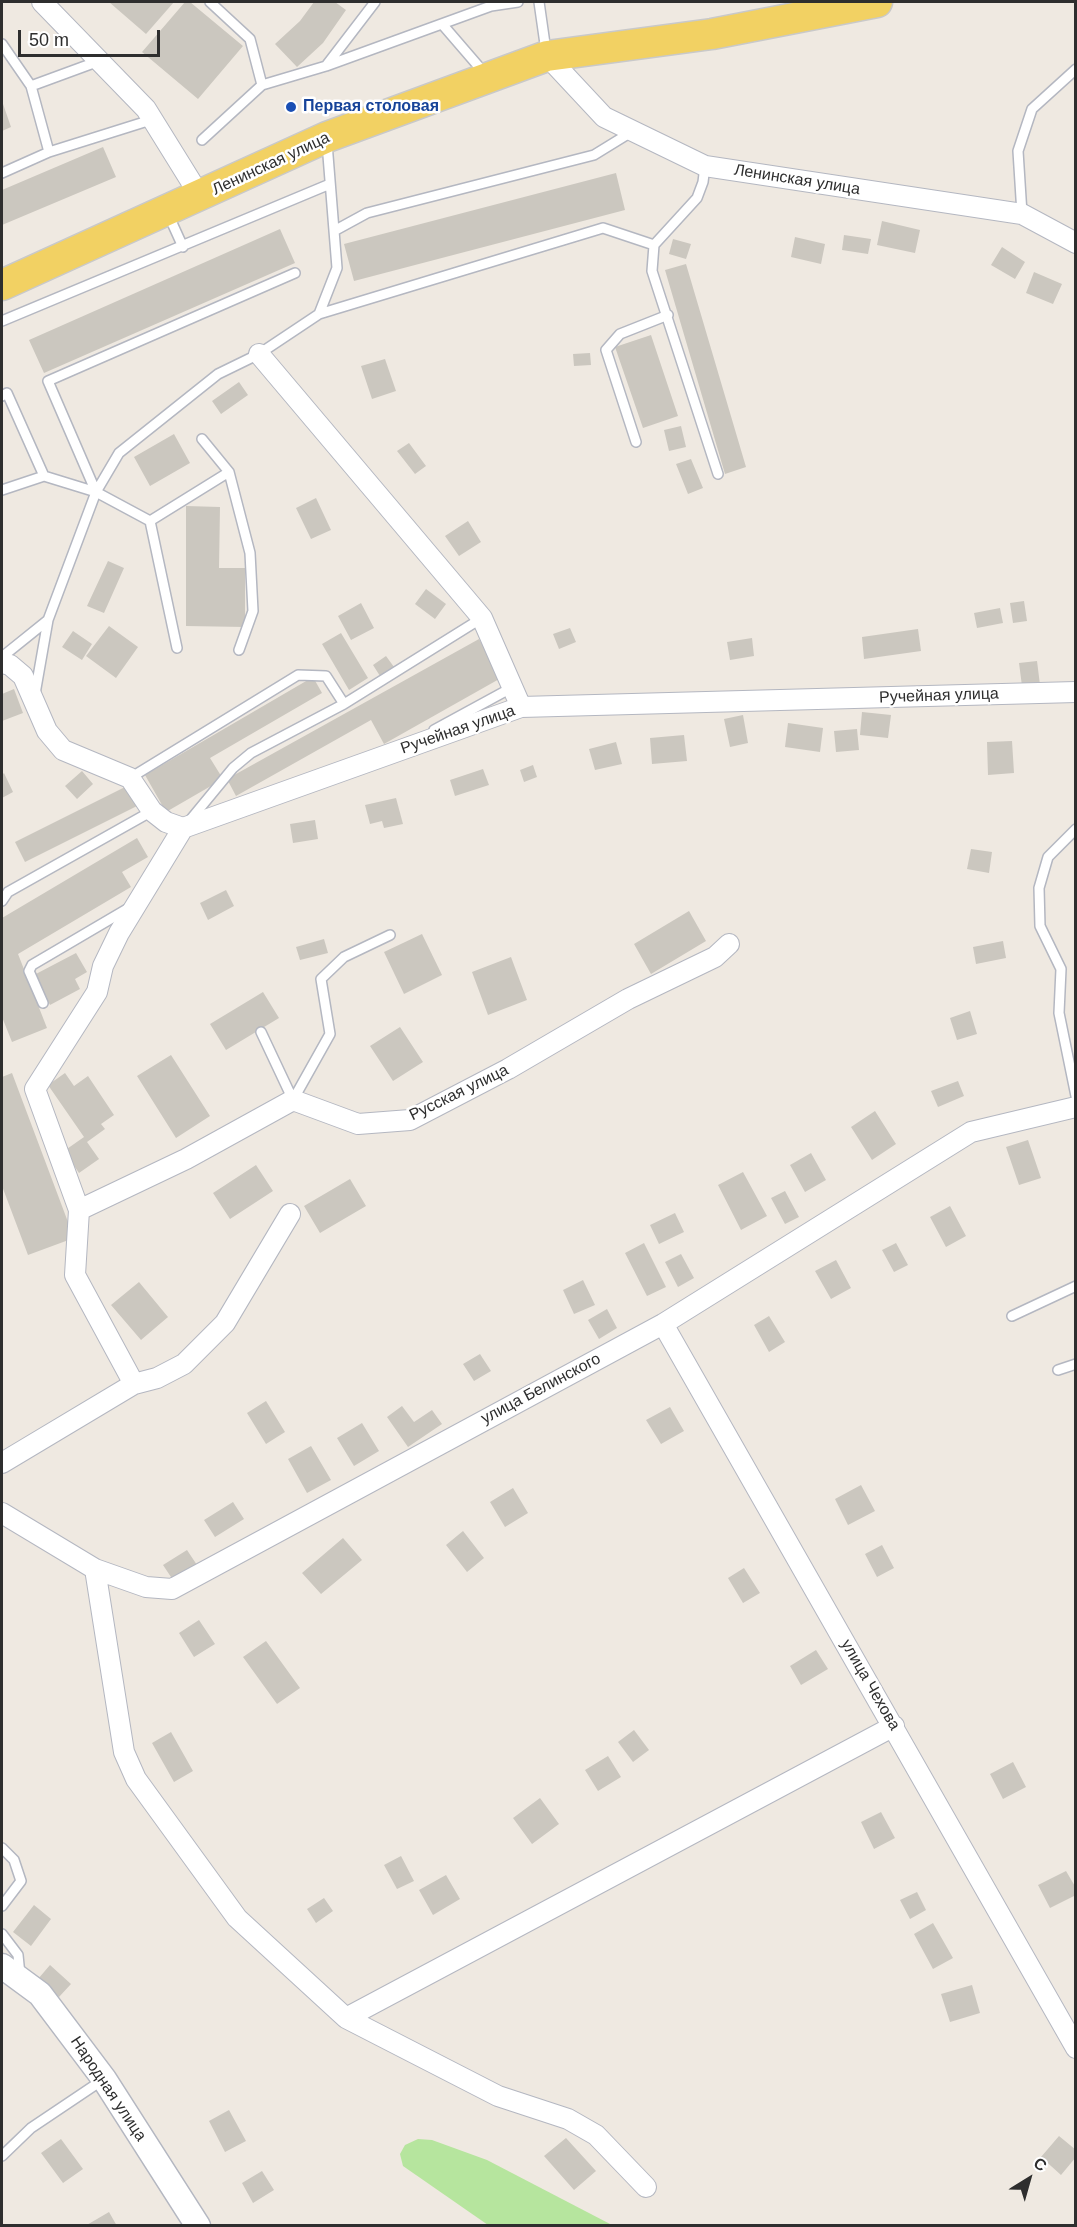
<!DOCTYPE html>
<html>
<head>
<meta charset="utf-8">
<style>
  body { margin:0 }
  #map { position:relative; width:1077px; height:2227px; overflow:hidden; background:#efe9e1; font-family:Helvetica,sans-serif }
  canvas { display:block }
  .frame { position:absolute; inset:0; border:3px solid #2e2e2e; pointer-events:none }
  .north { position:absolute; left:999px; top:2149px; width:60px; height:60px; -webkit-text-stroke:4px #fff; paint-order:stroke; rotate:37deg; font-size:16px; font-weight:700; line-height:24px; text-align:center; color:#2e2e2e }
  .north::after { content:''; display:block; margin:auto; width:21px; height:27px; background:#2e2e2e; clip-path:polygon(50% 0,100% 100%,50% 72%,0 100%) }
  .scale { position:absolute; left:18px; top:30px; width:142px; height:27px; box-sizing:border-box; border:3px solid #2e2e2e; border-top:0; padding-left:8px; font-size:18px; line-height:21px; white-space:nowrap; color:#2e2e2e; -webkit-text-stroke:4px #fff; paint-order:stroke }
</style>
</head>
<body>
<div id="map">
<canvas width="1077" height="2227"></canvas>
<div class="frame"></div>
<div class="north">С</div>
<div class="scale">50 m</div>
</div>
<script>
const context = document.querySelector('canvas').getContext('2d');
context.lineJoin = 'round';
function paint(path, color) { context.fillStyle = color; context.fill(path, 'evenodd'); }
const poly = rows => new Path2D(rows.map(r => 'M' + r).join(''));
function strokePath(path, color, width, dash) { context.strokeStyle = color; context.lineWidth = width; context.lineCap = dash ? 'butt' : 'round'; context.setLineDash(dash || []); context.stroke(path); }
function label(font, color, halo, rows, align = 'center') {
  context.font = font + ' Helvetica,sans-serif'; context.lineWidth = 5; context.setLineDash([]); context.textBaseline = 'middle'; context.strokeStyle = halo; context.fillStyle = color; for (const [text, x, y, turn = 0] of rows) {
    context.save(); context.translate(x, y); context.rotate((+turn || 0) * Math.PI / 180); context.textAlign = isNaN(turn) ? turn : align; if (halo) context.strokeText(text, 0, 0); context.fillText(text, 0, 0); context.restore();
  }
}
paint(poly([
  [418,2139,432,2140,487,2160,612,2225,488,2225,403,2166,400,2154,405,2145]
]), '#b6e59e');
paint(poly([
  [109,2,174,2,146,34],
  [185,2,190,2,243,46,198,99,142,52],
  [314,2,335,2,346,10,323,43,297,67,275,44,300,21],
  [2,101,11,127,2,131],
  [103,147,116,177,2,225,2,190],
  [616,173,625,210,354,281,344,244],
  [882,221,920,230,915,253,877,245],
  [280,229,295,263,44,373,29,340],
  [844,235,871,239,868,254,842,250],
  [795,237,825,244,821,264,791,257],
  [673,239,691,244,686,259,669,254],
  [1002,247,1025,262,1015,279,991,265],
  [686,264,746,467,725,474,665,270],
  [1034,272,1062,284,1053,304,1026,293],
  [651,335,678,416,643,428,615,347],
  [590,353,591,365,574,366,573,354],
  [385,359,396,391,372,399,361,366],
  [239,382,248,395,221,414,212,401],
  [681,426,686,447,669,451,664,430],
  [174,434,190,463,150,486,134,457],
  [409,443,426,466,415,474,397,451],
  [691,459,703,488,688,494,676,464],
  [316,498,331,530,311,539,296,508],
  [186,506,220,507,219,568,245,568,245,627,186,626],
  [468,521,481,542,459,556,445,536],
  [108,561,124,568,104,613,87,606],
  [426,589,446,604,435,619,415,604],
  [1024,601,1027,621,1013,623,1010,603],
  [361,603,374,628,351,640,338,616],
  [1000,608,1003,623,977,628,974,613],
  [109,626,138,647,116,678,86,656],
  [570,628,576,642,559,649,553,634],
  [918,629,921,651,864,659,862,637],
  [73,631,92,644,82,660,62,647],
  [341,633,368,678,349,690,322,644],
  [752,638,754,656,730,660,727,642],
  [479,639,501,678,384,744,371,720,236,796,227,779],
  [386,656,394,667,380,676,373,665],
  [1037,661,1040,685,1022,686,1019,663],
  [313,677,322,693,210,758,223,779,166,812,145,775],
  [14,689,23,713,2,721,2,694],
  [862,712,891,715,888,738,860,735],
  [743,715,748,743,730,747,724,719],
  [788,723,823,728,820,752,785,747],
  [857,729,859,750,836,752,834,731],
  [684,735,687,761,652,764,650,738],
  [1012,741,1014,773,988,775,987,742],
  [616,742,622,764,595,770,589,749],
  [533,765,537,777,524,782,520,770],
  [483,769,489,785,455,796,450,780],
  [82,771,93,784,77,799,65,786],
  [4,773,13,792,2,798,2,775],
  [127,786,137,806,25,862,15,842],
  [396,798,403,824,384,828,382,821,370,824,365,805],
  [315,820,318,839,293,843,290,824],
  [137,838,148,857,122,872,131,887,18,954,47,1028,12,1042,2,1017,2,918],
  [971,849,992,852,989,873,967,869],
  [226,890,234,906,208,920,200,903],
  [689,911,706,941,651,974,634,944],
  [422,934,442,975,404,994,384,952],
  [324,939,328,953,300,960,296,947],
  [1003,941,1006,958,976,964,973,947],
  [76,953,87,972,75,979,80,989,50,1005,34,975],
  [511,957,527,1000,488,1015,472,972],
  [263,992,279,1018,226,1050,210,1024],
  [970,1011,977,1034,957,1040,950,1018],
  [400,1027,423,1062,393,1081,370,1046],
  [171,1055,210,1116,176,1138,137,1076],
  [12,1073,74,1238,28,1255,2,1186,2,1077],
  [65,1073,74,1086,88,1076,114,1115,101,1124,105,1129,87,1142,99,1159,79,1173,64,1151,84,1137,48,1085],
  [958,1081,964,1096,938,1107,931,1091],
  [875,1111,896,1144,872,1160,851,1127],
  [1028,1140,1041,1178,1019,1185,1006,1147],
  [811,1153,826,1180,805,1192,790,1165],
  [256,1165,273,1191,230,1219,213,1193],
  [743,1172,767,1216,741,1230,718,1185],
  [350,1179,366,1206,320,1233,304,1206],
  [785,1191,799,1217,785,1224,771,1198],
  [950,1206,966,1236,946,1247,930,1217],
  [675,1213,684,1232,659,1244,650,1225],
  [644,1243,666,1287,647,1296,625,1253],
  [896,1243,908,1265,894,1272,882,1250],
  [681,1254,694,1278,678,1287,665,1262],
  [836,1260,851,1288,831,1299,815,1271],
  [583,1280,595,1305,574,1314,563,1290],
  [139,1282,168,1317,141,1340,111,1305],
  [607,1309,617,1328,599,1339,588,1320],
  [769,1316,785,1342,769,1352,754,1325],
  [480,1354,491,1371,474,1381,463,1364],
  [266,1401,285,1432,266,1444,247,1413],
  [402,1406,414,1422,432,1410,442,1424,408,1447,387,1417],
  [670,1407,684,1431,661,1444,646,1420],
  [362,1423,379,1451,354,1466,337,1438],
  [311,1446,331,1480,307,1493,288,1459],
  [861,1485,875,1511,848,1525,835,1499],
  [513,1488,528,1513,505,1527,490,1502],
  [233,1502,244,1519,215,1537,204,1520],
  [463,1531,484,1558,467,1572,446,1545],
  [343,1538,362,1560,321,1594,302,1573],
  [882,1545,894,1568,877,1577,865,1554],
  [187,1550,197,1565,173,1580,163,1565],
  [744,1568,760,1593,743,1603,728,1578],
  [199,1620,215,1644,194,1657,179,1633],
  [266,1641,300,1688,277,1704,243,1657],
  [816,1650,828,1669,801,1685,790,1666],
  [634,1730,649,1750,633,1762,618,1742],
  [171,1732,193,1771,174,1782,152,1743],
  [608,1756,621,1777,598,1791,585,1770],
  [1013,1762,1026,1787,1003,1799,990,1774],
  [540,1798,559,1824,532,1844,513,1818],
  [881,1812,895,1838,874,1849,861,1822],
  [401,1856,414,1881,397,1889,384,1865],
  [1066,1871,1076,1888,1076,1895,1050,1908,1038,1885],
  [446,1875,460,1899,433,1915,419,1890],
  [917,1892,926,1910,910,1919,900,1900],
  [324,1898,333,1911,316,1923,307,1909],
  [34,1905,51,1919,31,1946,13,1932],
  [933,1923,953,1958,933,1969,914,1934],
  [50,1965,71,1984,59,1997,38,1979],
  [972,1985,980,2013,950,2022,941,1994],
  [229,2110,246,2141,225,2152,209,2121],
  [1059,2136,1076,2150,1076,2157,1061,2175,1041,2157],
  [566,2138,596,2171,574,2190,544,2156],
  [61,2139,83,2169,63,2183,41,2153],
  [262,2171,274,2190,253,2203,242,2183],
  [109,2212,117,2226,85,2226]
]), '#cbc7bf');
const service = poly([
  [539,2,546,51],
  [442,24,486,75],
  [2,44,31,86,99,61],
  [326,66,375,2],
  [262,85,326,66,491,6,518,2],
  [31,86,49,152],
  [202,140,262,85,250,39,210,2],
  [705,166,703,182,697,198,654,245,652,271,718,474],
  [2,173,49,152,154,119],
  [168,214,183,247],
  [1022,214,1018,151,1032,109,1076,69],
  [334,231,367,213,594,155,633,131],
  [319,314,603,228,654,245],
  [2,321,330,184],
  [2,396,7,393,44,476],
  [202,439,229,472,250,553,253,611,239,650],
  [636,442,606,350,620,334,668,315],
  [2,490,44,476,96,492,150,521,177,648],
  [96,492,48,381,295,273],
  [150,521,229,472],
  [2,657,48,620,96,492,119,453,218,374,259,354,319,314,337,268,327,143],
  [35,694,48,620],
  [434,730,513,687],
  [130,778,298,675,326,676,344,704],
  [191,819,233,768,251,753,344,704,482,618],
  [1076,829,1048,857,1039,888,1040,926,1061,969,1059,1013,1076,1096],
  [2,901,8,892,152,811],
  [43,1003,29,971,32,965,129,908],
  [261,1032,293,1100],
  [293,1100,330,1034,321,979,344,957,390,935],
  [1012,1316,1076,1286],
  [1058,1370,1076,1364],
  [2,1848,14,1860,21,1881,2,1906],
  [2,1934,18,1955,20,1975],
  [2,2156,31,2128,104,2079]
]);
const minor = poly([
  [42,2,146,109,200,196],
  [547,56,604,117,705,166,1022,214,1076,243],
  [259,354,482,618,521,707],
  [2,663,10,665,23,676,47,731,63,750,130,778,152,811,166,822,183,828,521,707,1076,692],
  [79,1210,186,1159,293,1100,358,1124,410,1120,508,1069,628,999,715,957,729,944],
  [663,1324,1076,2048],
  [134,1384,157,1378,184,1364,225,1323,290,1214],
  [2,1463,134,1384,75,1275,79,1210,35,1089,97,992,103,966,119,933,183,828],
  [2,1513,95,1569,146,1587,172,1589,663,1324,971,1132,1076,1107],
  [95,1569,124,1752,136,1779,237,1918,346,2018,894,1726],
  [346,2018,498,2096,568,2119,596,2135,646,2187]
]);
const tertiary = poly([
  [2,1966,40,1994,104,2079,198,2226]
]);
const primary = poly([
  [2,285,327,137,547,56,712,34,877,2]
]);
strokePath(service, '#b4b7c1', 12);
strokePath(minor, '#b4b7c1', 22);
strokePath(tertiary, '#b4b7c1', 27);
strokePath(primary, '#c9c9c9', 33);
strokePath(service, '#fff', 9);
strokePath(minor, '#fff', 20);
strokePath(tertiary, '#fff', 24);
strokePath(primary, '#f2d163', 30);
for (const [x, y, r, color] of [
  [291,107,6,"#1a4fb4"]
]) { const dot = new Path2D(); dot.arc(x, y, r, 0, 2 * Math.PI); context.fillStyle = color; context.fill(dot); strokePath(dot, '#fff', 2); }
label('bold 16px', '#164399', '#fff', [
  ["Первая столовая",303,107]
], 'left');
label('16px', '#2e2e2e', '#fff', [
  ["Ленинская улица",271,164,-25],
  ["Ленинская улица",797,180,9],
  ["Ручейная улица",939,696,-2],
  ["Ручейная улица",458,730,-19],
  ["Русская улица",459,1093,-26],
  ["улица Белинского",541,1389,-28],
  ["улица Чехова",870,1685,60],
  ["Народная улица",108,2089,56]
]);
</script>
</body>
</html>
